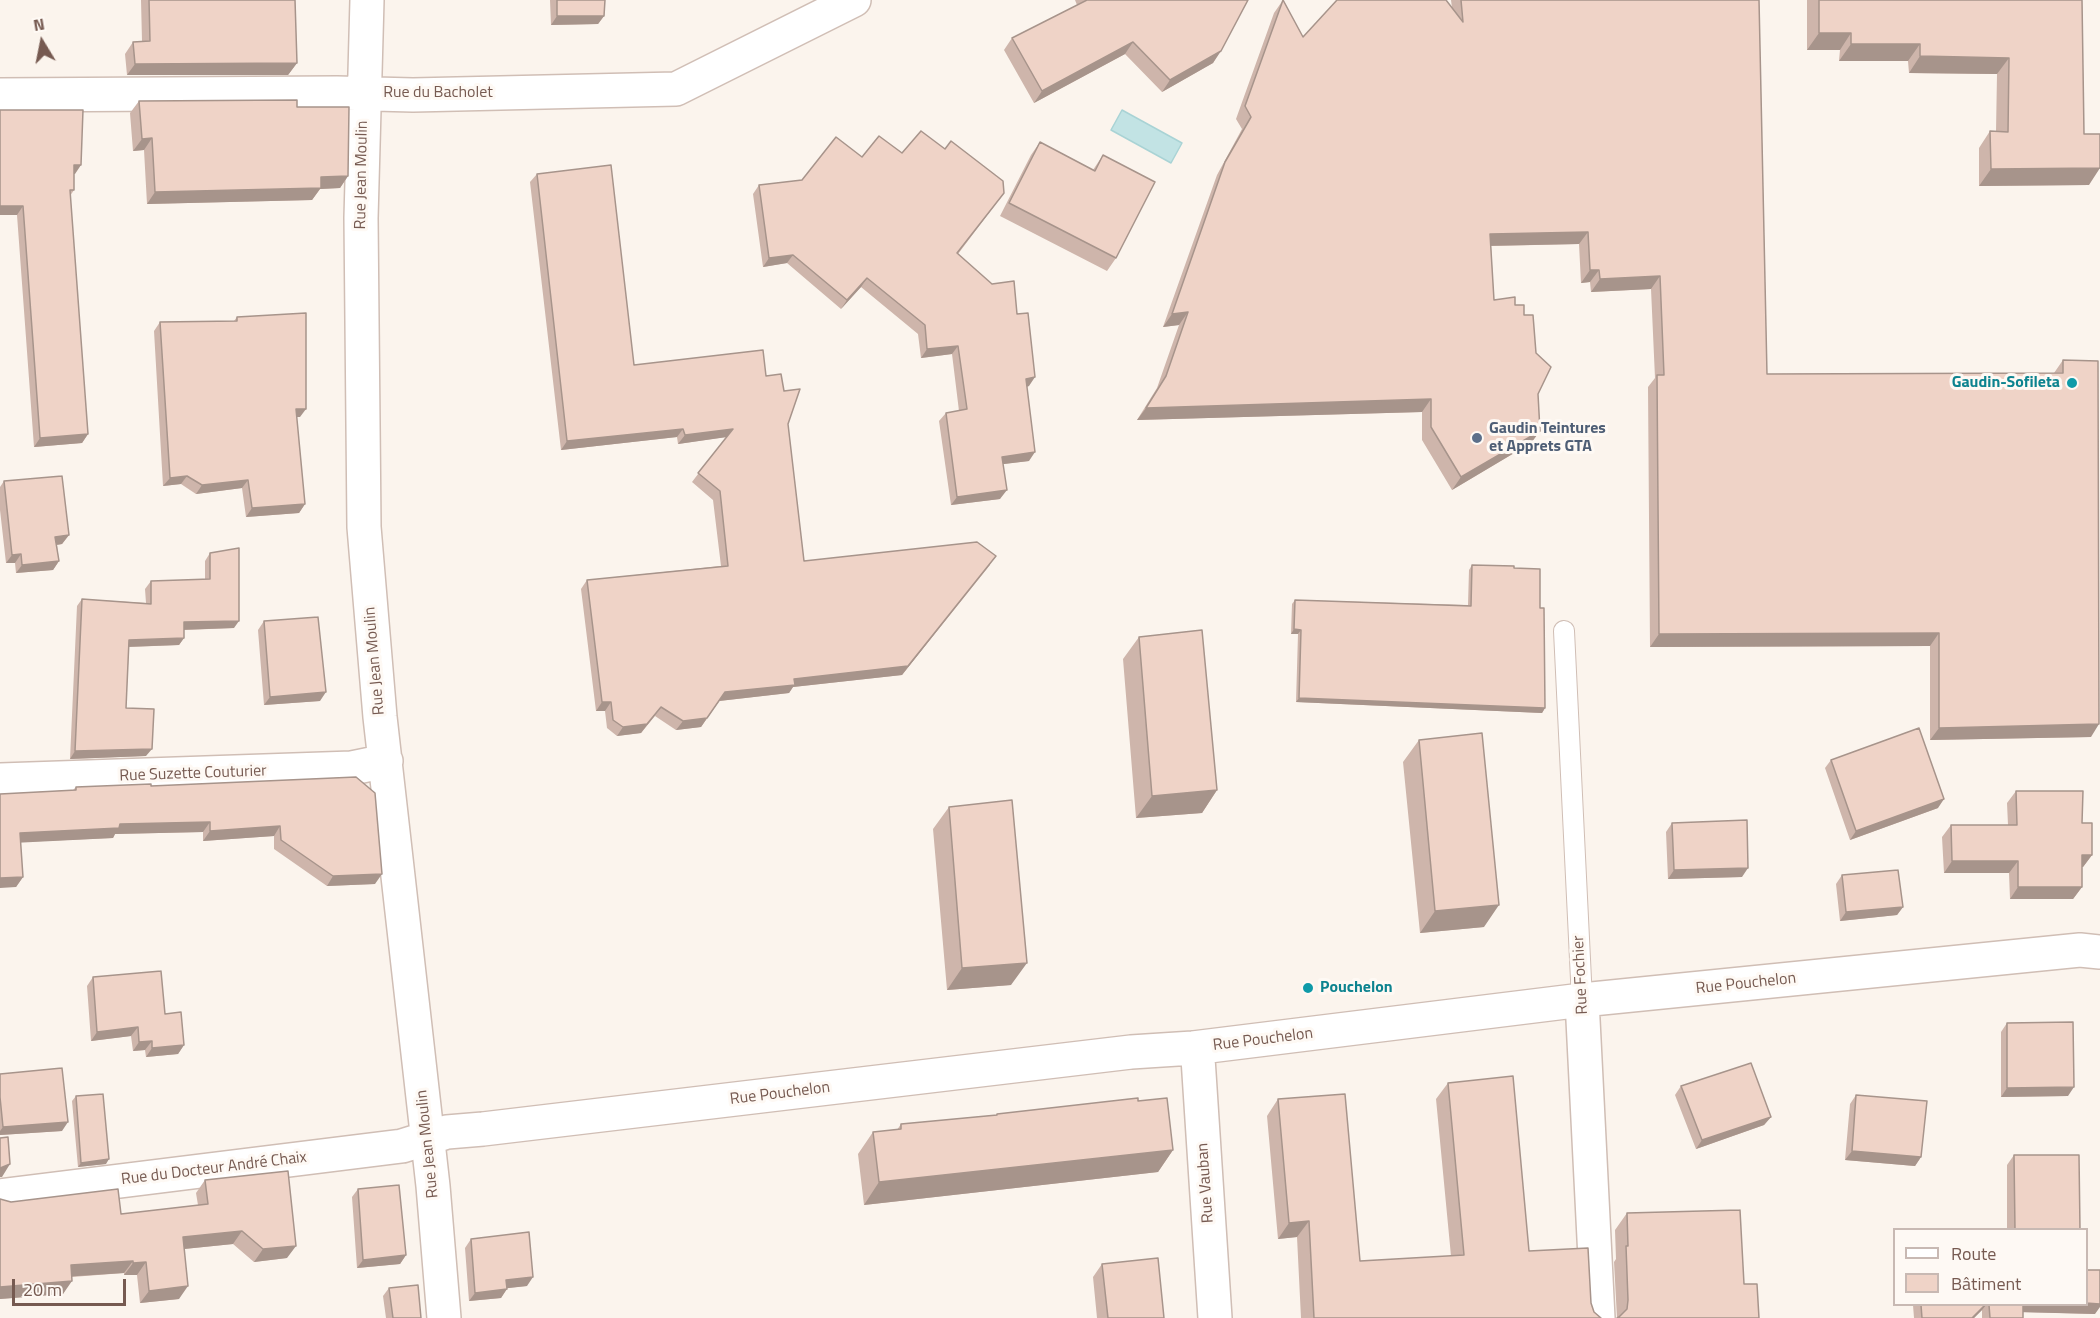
<!DOCTYPE html>
<html>
<head>
<meta charset="utf-8">
<style>
  body { margin:0 }
  #map { position:relative; width:2100px; height:1318px; overflow:hidden; background:#fbf4ed; font-family:"Titillium Web",sans-serif }
  canvas { display:block }
  .legend { position:absolute; left:1893px; top:1228px; width:195px; height:78px; box-sizing:border-box; background:#fef9f4; border:2px solid #c8b9b3; margin:0; padding:8px 10px; list-style:none; font-size:18px; color:#765a51 }
  .legend li { display:flex; align-items:center; gap:12px; height:30px }
  .legend b { width:30px; border:2px solid #c8b9b3 }
  .north { position:absolute; left:12px; top:12px; width:60px; height:60px; -webkit-text-stroke:4px #fef9f4; paint-order:stroke; rotate:350deg; font-size:16px; font-weight:700; line-height:24px; text-align:center; color:#765a51 }
  .north::after { content:''; display:block; margin:auto; width:21px; height:27px; background:#765a51; clip-path:polygon(50% 0,100% 100%,50% 72%,0 100%) }
  .scale { position:absolute; left:12px; top:1279px; width:114px; height:27px; box-sizing:border-box; border:3px solid #765a51; border-top:0; padding-left:8px; font-size:18px; line-height:21px; white-space:nowrap; color:#765a51; -webkit-text-stroke:4px #fef9f4; paint-order:stroke }
</style>
</head>
<body>
<div id="map">
<canvas width="2100" height="1318"></canvas>
<ul class="legend">
<li><b style="height:8px;background:#fff"></b>Route</li>
<li><b style="height:16px;background:#efd3c7"></b>Bâtiment</li>
</ul>
<div class="north">N</div>
<div class="scale">20 m</div>
</div>
<script>
const context = document.querySelector('canvas').getContext('2d');
context.lineJoin = 'round';
function paint(path, color) { context.fillStyle = color; context.fill(path, 'evenodd'); }
const poly = rows => new Path2D(rows.map(r => 'M' + r).join(''));
function strokePath(path, color, width, dash) { context.strokeStyle = color; context.lineWidth = width; context.lineCap = dash ? 'butt' : 'round'; context.setLineDash(dash || []); context.stroke(path); }
function label(font, color, halo, rows, align = 'center') {
  context.font = font + ' "Titillium Web",sans-serif'; context.lineWidth = 6; context.setLineDash([]); context.textBaseline = 'middle'; context.strokeStyle = halo; context.fillStyle = color; for (const [text, x, y, turn = 0] of rows) {
    context.save(); context.translate(x, y); context.rotate((+turn || 0) * Math.PI / 180); context.textAlign = isNaN(turn) ? turn : align; if (halo) context.strokeText(text, 0, 0); context.fillText(text, 0, 0); context.restore();
  }
}
const water = poly([
  [1122,110,1182,143,1171,163,1111,130,1122,110]
]);
paint(water, '#c2e3e4');
strokePath(water, '#a9d3d5', 1.5);
const lane = poly([
  [1564,631,1582,1000]
]);
const street = poly([
  [367,0,361,218,364,527,380,717,433,1186,444,1318],
  [0,95,337,93,413,95,676,89,854,0],
  [0,780,352,768,386,761],
  [1582,1000,1598,1318],
  [1193,1048,1198,1058,1215,1318],
  [0,1196,402,1146,447,1132,483,1129,1131,1052,1193,1048,1582,1000,2080,950,2100,952]
]);
strokePath(lane, '#d0beb5', 22);
strokePath(street, '#d0beb5', 36);
strokePath(lane, '#fff', 20);
strokePath(street, '#fff', 33);
paint(poly([
  [141,0,295,0,297,63,288,75,127,75,125,54,133,42,142,41],
  [550,0,605,0,604,16,598,24,551,25],
  [1075,0,1248,0,1213,63,1162,92,1125,54,1034,103,1004,50,1012,38,1077,5],
  [1283,0,1303,37,1452,8,1451,0,1759,0,1767,374,2054,373,2063,360,2091,737,1930,740,1930,646,1650,647,1648,387,1655,378,1651,289,1591,292,1590,282,1581,283,1579,244,1491,246,1494,300,1515,305,1524,315,1538,394,1540,431,1531,443,1452,490,1422,440,1422,412,1137,420,1157,388,1179,325,1163,327,1217,175,1242,129,1236,119,1274,13],
  [1807,0,2082,0,2084,134,2089,185,1979,186,1979,148,1990,131,1996,132,1997,74,1909,73,1908,61,1839,61,1840,50,1807,50],
  [139,101,297,107,348,176,340,188,320,189,312,200,147,204,144,150,133,151,130,113],
  [0,110,75,174,74,174,74,190,70,196,88,434,82,443,34,447,17,215],
  [1040,142,1093,170,1103,155,1116,258,1107,271,1000,216,1031,155],
  [945,149,1004,193,958,254,1017,314,1029,386,1027,387,1029,461,1003,464,1000,499,951,505,939,421,946,413,959,411,952,354,921,358,918,334,861,287,841,309,787,263,763,267,753,194,759,185,802,180,862,157],
  [537,174,634,365,766,376,788,424,804,561,990,565,902,675,793,687,789,693,719,701,701,727,676,730,655,716,641,733,617,736,607,728,605,711,596,711,581,589,587,580,721,566,713,500,692,482,726,437,678,444,677,437,561,450,530,182],
  [237,317,300,417,296,417,305,504,299,513,246,517,242,488,196,494,181,484,163,486,154,331,160,322,234,321],
  [4,481,69,535,62,544,57,545,59,561,53,570,16,573,15,563,6,563,0,510,0,487],
  [210,553,234,628,184,630,184,638,179,645,129,647,126,708,146,756,70,759,77,606,82,599,146,603,145,589,151,581,205,580,205,561],
  [1472,565,1514,568,1540,608,1545,708,1542,713,1296,702,1298,634,1291,634,1292,604,1295,600,1468,605,1469,570],
  [264,621,320,701,264,705,258,630],
  [1139,637,1217,790,1202,813,1136,818,1123,659],
  [1419,740,1484,927,1420,933,1403,762],
  [1831,760,1938,808,1850,840,1825,768],
  [356,777,375,884,327,886,274,849,274,836,203,841,203,832,115,834,113,838,20,842,23,877,16,887,0,794,73,790,76,787,151,786],
  [2016,791,2082,823,2092,855,2083,867,2082,867,2082,887,2073,899,2010,899,2009,873,1944,873,1942,837,1951,825,2008,825,2007,803],
  [949,807,1011,985,947,990,933,829],
  [1672,823,1742,877,1668,879,1666,832],
  [1842,875,1903,907,1897,915,1840,921,1836,884],
  [93,977,165,1014,184,1045,178,1054,146,1057,145,1050,133,1051,131,1036,91,1041,87,986],
  [2007,1023,2068,1096,2001,1097,2001,1032],
  [0,1074,62,1131,0,1135],
  [1448,1083,1529,1251,1591,1303,1594,1312,1601,1318,1301,1318,1297,1237,1278,1239,1267,1116,1278,1099,1360,1261,1451,1256,1436,1099],
  [1681,1086,1771,1117,1764,1125,1696,1149,1675,1095],
  [1856,1095,1921,1157,1915,1166,1845,1160,1850,1104],
  [76,1096,106,1164,78,1167,72,1101],
  [1138,1101,1173,1150,1158,1172,864,1205,858,1154,873,1132,897,1130,901,1124,996,1115,997,1114],
  [2014,1155,2080,1230,2007,1230,2007,1165],
  [205,1180,287,1258,254,1262,233,1244,184,1249,179,1299,140,1303,137,1275,124,1275,124,1273,72,1277,63,1294,0,1299,0,1199,11,1202,121,1214,198,1205,196,1193],
  [358,1189,406,1255,400,1264,357,1268,352,1197],
  [1627,1213,1744,1284,1617,1318,1614,1262,1616,1259,1615,1230],
  [471,1239,527,1286,507,1288,501,1298,469,1301,465,1248],
  [1102,1264,1164,1318,1097,1318,1093,1277],
  [389,1288,421,1318,386,1318,383,1296],
  [1913,1305,2086,1305,2095,1314,2023,1312,2023,1318,1982,1318,1982,1310,1974,1318,1914,1318]
]), '#ceb5ab');
paint(poly([
  [557,16,604,16,598,24,551,25],
  [1819,33,1851,33,1840,50,1807,50],
  [1133,42,1125,54,1034,103,1042,91],
  [1851,44,1920,44,1908,61,1839,61],
  [1221,51,1213,63,1162,92,1170,80],
  [1920,56,2009,58,1997,74,1909,73],
  [297,63,288,75,127,75,135,64],
  [152,138,144,150,133,151,142,139],
  [74,165,81,165,75,174,68,174],
  [2100,168,2089,185,1979,186,1991,169],
  [348,176,340,188,320,189,312,200,147,204,155,192,321,177],
  [0,206,23,206,17,215,0,215],
  [1588,232,1579,244,1482,246,1490,234],
  [793,255,787,263,763,267,769,258],
  [1590,270,1599,270,1590,282,1581,283],
  [1660,276,1651,289,1591,292,1600,279],
  [867,278,861,287,841,309,847,300],
  [1188,312,1179,325,1163,327,1172,314],
  [958,346,952,354,921,358,927,349],
  [1035,377,1029,386,1020,388,1026,379],
  [1431,399,1422,412,1137,420,1146,408],
  [296,409,306,409,300,417,290,417],
  [683,429,677,437,561,450,567,441],
  [733,429,727,437,678,444,685,435],
  [1540,431,1531,443,1452,490,1461,477],
  [88,434,82,443,34,447,40,438],
  [1035,452,1029,461,996,465,1002,457],
  [187,476,181,484,163,486,170,478],
  [248,480,242,488,196,494,202,485],
  [1007,490,1000,499,951,505,957,497],
  [305,504,299,513,246,517,252,508],
  [69,535,62,544,49,546,55,537],
  [21,554,15,563,6,563,12,555],
  [996,556,902,675,793,687,789,693,719,701,701,727,676,730,683,721,725,692,794,679],
  [59,561,53,570,16,573,22,565],
  [239,621,234,628,178,630,184,622],
  [1294,629,1301,630,1298,634,1291,634],
  [1939,633,1930,646,1650,647,1659,634],
  [184,638,179,645,124,647,129,640],
  [326,692,320,701,264,705,270,697],
  [1299,698,1545,708,1542,713,1296,702],
  [602,702,611,702,605,711,596,711],
  [661,707,641,733,617,736,623,727],
  [2099,724,2091,737,1930,740,1939,728],
  [152,749,146,756,70,759,75,751],
  [1217,790,1202,813,1136,818,1152,796],
  [1944,799,1938,808,1850,840,1856,831],
  [210,822,203,832,115,834,113,838,13,843,20,833,120,824],
  [280,826,274,836,203,841,210,831],
  [2082,855,2092,855,2083,867,2074,867],
  [1952,861,2018,861,2009,873,1944,873],
  [1748,868,1742,877,1668,879,1674,870],
  [382,874,375,884,327,886,333,876],
  [23,877,16,887,0,888,0,878],
  [2018,887,2082,887,2073,899,2010,899],
  [1499,905,1484,927,1420,933,1435,911],
  [1903,907,1897,915,1840,921,1846,912],
  [1027,963,1011,985,947,990,962,968],
  [138,1027,131,1036,91,1041,97,1032],
  [152,1041,145,1050,133,1051,139,1042],
  [184,1045,178,1054,146,1057,152,1048],
  [2074,1087,2068,1096,2001,1097,2007,1088],
  [1771,1117,1764,1125,1696,1149,1702,1140],
  [68,1122,62,1131,0,1135,0,1131,3,1127],
  [1173,1150,1158,1172,864,1205,879,1182],
  [1852,1151,1921,1157,1915,1166,1845,1160],
  [109,1159,106,1164,78,1167,81,1163],
  [10,1164,2,1177,0,1177,0,1168],
  [1309,1221,1297,1237,1278,1239,1289,1223],
  [242,1231,233,1244,174,1250,183,1237],
  [296,1246,287,1258,254,1262,263,1249],
  [406,1255,400,1264,357,1268,363,1260],
  [133,1261,124,1273,62,1277,71,1265],
  [146,1262,137,1275,124,1275,133,1263],
  [533,1277,527,1286,500,1289,506,1280],
  [72,1281,63,1294,0,1299,0,1287],
  [188,1286,179,1299,140,1303,149,1291],
  [507,1289,501,1298,469,1301,475,1293],
  [2086,1303,2100,1304,2100,1307,2095,1314,2016,1312,2021,1305,2086,1305],
  [1985,1305,1986,1305,1982,1310,1974,1318,1972,1318]
]), '#a7948b');
const building = poly([
  [149,0,295,0,297,63,135,64,133,42,150,41,149,0],
  [557,0,605,0,604,16,557,16,557,0],
  [1087,0,1248,0,1221,51,1170,80,1133,42,1042,91,1012,38,1087,0],
  [1283,0,1303,37,1337,0,1446,0,1463,22,1461,0,1759,0,1767,374,2063,373,2063,360,2098,361,2099,724,1939,728,1939,633,1659,634,1657,375,1664,375,1660,276,1600,279,1599,270,1590,270,1588,232,1490,234,1494,300,1515,297,1515,305,1524,305,1524,315,1533,315,1536,353,1551,367,1538,394,1540,431,1461,477,1431,427,1431,399,1146,408,1166,376,1188,312,1172,314,1225,162,1251,117,1245,106,1283,0],
  [1819,0,2082,0,2084,134,2100,134,2100,168,1991,169,1990,131,2008,132,2009,58,1920,56,1920,44,1851,44,1851,33,1819,33,1819,0],
  [297,100,297,107,349,107,348,176,321,177,321,188,155,192,152,138,142,139,139,101,297,100],
  [0,110,83,110,81,165,74,165,74,190,70,190,88,434,40,438,23,206,0,206,0,110],
  [921,131,945,149,951,141,1003,181,1004,193,957,253,992,284,1014,281,1017,314,1028,313,1035,377,1026,379,1035,452,1002,457,1007,490,957,497,946,413,967,409,958,346,927,349,925,325,867,278,847,300,793,255,769,258,759,185,802,180,836,137,862,157,879,136,902,153,921,131],
  [1040,142,1095,171,1103,155,1155,182,1116,258,1009,203,1040,142],
  [611,165,634,365,763,350,766,376,781,374,784,391,800,389,788,424,804,561,977,542,996,556,908,666,794,679,795,685,725,692,707,718,683,721,661,707,647,724,623,727,613,720,611,702,602,702,587,580,728,566,720,491,698,473,733,429,685,435,683,429,567,441,537,174,611,165],
  [306,313,306,409,296,409,305,504,252,508,248,480,202,485,187,476,170,478,160,322,237,321,237,317,306,313],
  [62,476,69,535,55,537,59,561,22,565,21,554,12,555,4,481,62,476],
  [239,548,239,621,184,622,184,638,129,640,126,708,154,709,152,749,75,751,82,599,151,604,151,581,210,579,210,553,239,548],
  [1472,565,1514,566,1514,568,1540,569,1540,608,1544,608,1545,708,1299,698,1301,630,1294,629,1295,600,1471,606,1472,565],
  [318,617,326,692,270,697,264,621,318,617],
  [1202,630,1217,790,1152,796,1139,637,1202,630],
  [1919,728,1944,799,1856,831,1831,760,1919,728],
  [1482,733,1499,905,1435,911,1419,740,1482,733],
  [356,777,375,793,382,874,333,876,281,840,280,826,210,831,210,822,120,824,119,828,20,833,23,877,0,878,0,794,76,790,76,787,151,784,151,786,356,777],
  [2016,791,2083,791,2082,823,2092,823,2092,855,2082,855,2082,887,2018,887,2018,861,1952,861,1951,825,2017,825,2016,791],
  [1012,800,1027,963,962,968,949,807,1012,800],
  [1747,820,1748,868,1674,870,1672,823,1747,820],
  [1898,870,1903,907,1846,912,1842,875,1898,870],
  [161,971,165,1014,181,1012,184,1045,152,1048,152,1041,139,1042,138,1027,97,1032,93,977,161,971],
  [2073,1022,2074,1087,2007,1088,2007,1023,2073,1022],
  [1751,1063,1771,1117,1702,1140,1681,1086,1751,1063],
  [62,1068,68,1122,3,1127,0,1097,0,1074,62,1068],
  [1513,1076,1529,1251,1588,1248,1591,1303,1594,1312,1601,1318,1314,1318,1309,1221,1289,1223,1278,1099,1345,1094,1360,1261,1464,1255,1448,1083,1513,1076],
  [103,1094,109,1159,81,1163,76,1096,103,1094],
  [1856,1095,1927,1101,1921,1157,1852,1151,1856,1095],
  [1138,1098,1138,1101,1167,1098,1173,1150,879,1182,873,1132,901,1129,901,1124,997,1115,997,1114,1138,1098],
  [8,1137,10,1164,0,1168,0,1138,8,1137],
  [2014,1155,2079,1155,2080,1230,2015,1230,2014,1155],
  [288,1171,296,1246,263,1249,242,1231,183,1237,188,1286,149,1291,146,1262,133,1263,133,1261,71,1265,72,1281,0,1287,0,1199,11,1202,118,1189,121,1214,208,1204,205,1180,288,1171],
  [399,1185,406,1255,363,1260,358,1189,399,1185],
  [1740,1210,1744,1284,1757,1284,1759,1318,1617,1318,1619,1317,1627,1309,1628,1300,1626,1246,1628,1246,1627,1213,1740,1210],
  [529,1232,533,1277,506,1280,507,1289,475,1293,471,1239,529,1232],
  [1158,1258,1164,1318,1108,1318,1102,1264,1158,1258],
  [2086,1270,2100,1270,2100,1304,2086,1303,2086,1270],
  [418,1285,421,1318,393,1318,389,1288,418,1285],
  [1921,1305,1985,1305,1972,1318,1922,1318,1921,1305],
  [1989,1305,2023,1305,2023,1318,1990,1318,1989,1305]
]);
paint(building, '#efd3c7');
strokePath(building, '#a7948b', 1.5);
for (const [x, y, r, color] of [
  [2072,383,6,"#0f9aa8"],
  [1477,438,6,"#5c6f8a"],
  [1308,988,6,"#0f9aa8"]
]) { const dot = new Path2D(); dot.arc(x, y, r, 0, 2 * Math.PI); context.fillStyle = color; context.fill(dot); strokePath(dot, '#fef9f4', 2); }
label('16px', '#765a51', '#fef9f4', [
  ["Rue du Bacholet",438,93],
  ["Rue Jean Moulin",362,175,-89],
  ["Rue Jean Moulin",375,661,-95],
  ["Rue Suzette Couturier",193,774,-2],
  ["Rue Fochier",1581,975,-93],
  ["Rue Pouchelon",1746,984,-6],
  ["Rue Pouchelon",1263,1040,-7],
  ["Rue Pouchelon",780,1094,-7],
  ["Rue Jean Moulin",428,1144,-96],
  ["Rue du Docteur André Chaix",214,1169,-7],
  ["Rue Vauban",1206,1183,-94]
]);
label('bold 16px', '#0d838f', '#fef9f4', [
  ["Gaudin-Sofileta",2060,383],
  ["Pouchelon",1320,988,"left"]
], 'right');
label('bold 16px', '#4e5e75', '#fef9f4', [
  ["Gaudin Teintures",1489,429],
  ["et Apprets GTA",1489,447]
], 'left');
</script>
</body>
</html>
